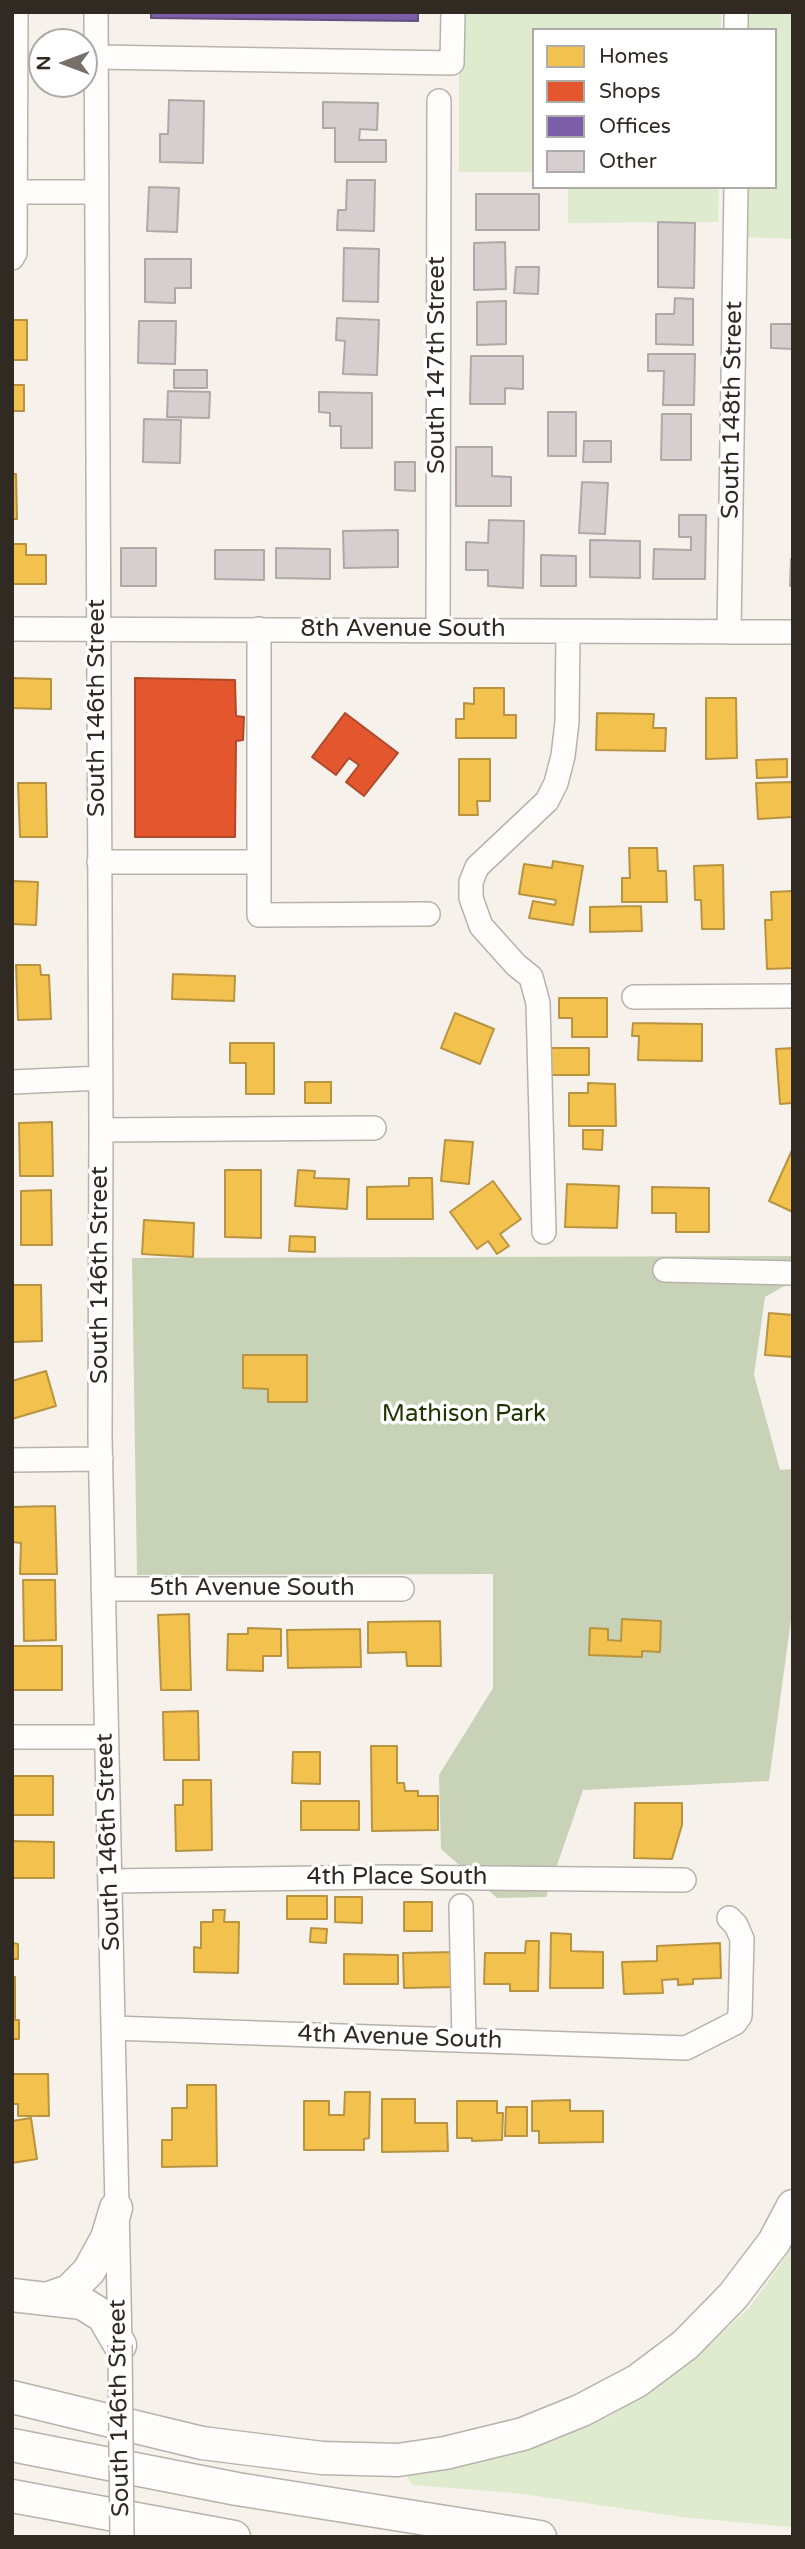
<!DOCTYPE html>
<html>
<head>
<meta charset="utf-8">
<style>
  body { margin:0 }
  #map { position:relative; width:805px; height:2549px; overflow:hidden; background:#f7f1eb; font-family:"Varela Round",sans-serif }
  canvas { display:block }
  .frame { position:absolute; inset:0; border:14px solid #312a22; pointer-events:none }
  .legend { position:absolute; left:532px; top:28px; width:245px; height:161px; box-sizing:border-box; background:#fff; border:2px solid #adaaa7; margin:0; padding:9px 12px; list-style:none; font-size:21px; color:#312a22 }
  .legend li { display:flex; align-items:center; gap:14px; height:35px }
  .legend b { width:35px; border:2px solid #adaaa7 }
  .north { position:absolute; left:28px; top:28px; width:70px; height:70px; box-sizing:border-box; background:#fff; border:2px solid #adaaa7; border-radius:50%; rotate:270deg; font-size:19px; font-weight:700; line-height:28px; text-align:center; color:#312a22 }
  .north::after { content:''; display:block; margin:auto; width:24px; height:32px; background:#767068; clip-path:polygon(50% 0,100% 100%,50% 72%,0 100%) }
</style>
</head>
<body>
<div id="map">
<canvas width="805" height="2549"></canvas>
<div class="frame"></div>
<ul class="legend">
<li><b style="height:19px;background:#f2c14e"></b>Homes</li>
<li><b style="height:19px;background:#e4572e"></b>Shops</li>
<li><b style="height:19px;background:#7b5ea7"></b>Offices</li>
<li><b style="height:19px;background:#d7cfcf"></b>Other</li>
</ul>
<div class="north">N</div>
</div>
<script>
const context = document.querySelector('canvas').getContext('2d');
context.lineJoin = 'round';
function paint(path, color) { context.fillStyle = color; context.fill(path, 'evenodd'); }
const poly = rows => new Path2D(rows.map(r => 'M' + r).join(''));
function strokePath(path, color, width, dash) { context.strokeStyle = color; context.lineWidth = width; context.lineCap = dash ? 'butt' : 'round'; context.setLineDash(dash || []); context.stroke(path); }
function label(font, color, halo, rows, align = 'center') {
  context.font = font + ' "Varela Round",sans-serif'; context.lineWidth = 7; context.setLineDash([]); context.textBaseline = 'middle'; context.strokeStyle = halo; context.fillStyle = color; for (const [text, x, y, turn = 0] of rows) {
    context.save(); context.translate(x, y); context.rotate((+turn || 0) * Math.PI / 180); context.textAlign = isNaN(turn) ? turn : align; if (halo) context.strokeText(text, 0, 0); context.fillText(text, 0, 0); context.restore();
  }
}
paint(poly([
  [459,12,721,12,721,30,534,30,534,172,459,172],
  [747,12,793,12,793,239,746,237,746,187,775,187,775,30,747,30],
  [568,187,719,187,718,222,568,223],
  [793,2243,793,2515,791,2527,682,2517,515,2493,413,2485,402,2469,523,2446,609,2417,697,2355,749,2308,787,2255]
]), '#dfebce');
paint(poly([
  [793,1256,793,1281,765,1297,754,1375,780,1470,793,1469,793,1605,769,1781,583,1790,546,1897,497,1898,441,1849,439,1775,493,1688,493,1574,137,1575,132,1258]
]), '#c7d2b6');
const homes = poly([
  [12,320,27,320,27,360,12,360,12,320],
  [12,385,24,385,24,411,12,411,12,385],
  [12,474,16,474,17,519,12,519,12,474],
  [12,544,26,544,26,555,46,555,46,584,12,584,12,544],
  [12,678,51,679,51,709,12,708,12,678],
  [474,688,504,688,504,715,516,715,516,738,456,738,456,719,464,719,464,703,474,704,474,688],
  [706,698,736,698,737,758,706,759,706,698],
  [597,713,654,714,653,728,666,728,665,751,596,750,597,713],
  [459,759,490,759,490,801,477,801,478,815,459,815,459,759],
  [787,759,787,777,757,778,756,760,787,759],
  [793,782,793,817,758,819,756,783,793,782],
  [18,783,46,783,47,837,20,837,18,783],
  [629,848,657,848,658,871,666,871,667,902,622,902,622,878,630,878,629,848],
  [553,861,583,866,573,925,529,918,533,901,555,905,556,900,519,894,524,864,552,868,553,861],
  [723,865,724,929,702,929,701,900,695,900,694,866,723,865],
  [12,881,38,882,36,925,12,924,12,881],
  [793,891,793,968,767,969,765,920,772,920,771,892,793,891],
  [641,906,642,931,590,932,590,907,641,906],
  [16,965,40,965,41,975,49,975,51,1019,18,1020,16,965],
  [173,974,235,976,234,1001,172,999,173,974],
  [559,998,607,998,607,1037,572,1037,572,1018,559,1018,559,998],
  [455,1013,494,1029,480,1064,441,1048,455,1013],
  [633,1023,702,1024,702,1061,638,1060,639,1036,632,1036,633,1023],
  [230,1043,274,1043,274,1094,246,1094,246,1063,230,1063,230,1043],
  [550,1048,589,1048,589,1075,550,1075,550,1048],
  [793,1048,793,1103,780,1104,776,1049,793,1048],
  [305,1082,331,1082,331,1103,305,1103,305,1082],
  [588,1083,615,1084,616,1126,569,1126,569,1093,588,1093,588,1083],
  [52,1122,53,1176,20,1176,19,1123,52,1122],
  [583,1130,603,1130,602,1150,583,1149,583,1130],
  [445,1140,473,1142,469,1184,441,1181,445,1140],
  [793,1148,793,1212,769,1201,793,1148],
  [225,1170,261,1170,261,1238,225,1237,225,1170],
  [298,1170,315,1171,314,1178,349,1179,347,1209,295,1206,298,1170],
  [409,1178,432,1178,433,1219,367,1219,367,1187,409,1186,409,1178],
  [493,1181,521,1219,500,1234,509,1246,497,1254,488,1241,477,1249,450,1212,493,1181],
  [567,1184,619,1186,617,1228,565,1227,567,1184],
  [652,1187,709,1188,709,1232,676,1232,676,1213,652,1213,652,1187],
  [51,1190,52,1245,21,1245,21,1191,51,1190],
  [144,1220,194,1223,193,1257,142,1254,144,1220],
  [290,1236,315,1237,315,1252,289,1251,290,1236],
  [12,1285,41,1285,42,1341,12,1342,12,1285],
  [769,1313,793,1315,793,1357,765,1355,769,1313],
  [243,1355,307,1355,307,1402,268,1402,268,1389,243,1388,243,1355],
  [46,1371,56,1406,12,1419,12,1381,46,1371],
  [55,1506,57,1574,20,1574,21,1543,12,1542,12,1507,55,1506],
  [23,1580,55,1580,56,1640,24,1641,23,1580],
  [189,1614,191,1690,161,1690,158,1615,189,1614],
  [622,1619,661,1621,660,1652,642,1651,642,1657,589,1655,590,1628,608,1629,608,1640,621,1641,622,1619],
  [440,1621,441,1666,407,1666,406,1652,368,1653,368,1622,440,1621],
  [248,1628,281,1629,281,1656,263,1656,263,1671,227,1670,228,1634,248,1634,248,1628],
  [360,1629,361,1667,288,1668,287,1630,360,1629],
  [12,1646,62,1646,62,1690,12,1690,12,1646],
  [198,1711,199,1760,164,1760,163,1712,198,1711],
  [371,1746,397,1746,397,1783,404,1783,405,1791,418,1791,418,1796,438,1796,438,1830,372,1831,371,1746],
  [293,1752,320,1752,320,1784,292,1783,293,1752],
  [12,1776,53,1776,53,1815,12,1815,12,1776],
  [183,1780,211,1780,212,1850,176,1851,175,1805,183,1805,183,1780],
  [301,1801,359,1801,359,1830,301,1830,301,1801],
  [635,1803,682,1803,682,1825,672,1859,634,1858,635,1803],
  [12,1841,54,1842,54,1878,12,1878,12,1841],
  [287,1896,327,1896,327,1919,287,1919,287,1896],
  [335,1897,362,1897,362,1923,335,1922,335,1897],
  [404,1902,432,1902,432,1931,404,1931,404,1902],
  [12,1905,13,1943,18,1944,18,1959,12,1959,12,1905],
  [213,1910,225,1910,224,1922,239,1922,238,1973,194,1972,194,1947,201,1948,201,1922,213,1922,213,1910],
  [311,1928,327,1929,326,1943,310,1942,311,1928],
  [551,1933,571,1934,571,1951,603,1952,603,1988,550,1988,551,1933],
  [526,1941,539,1941,538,1991,510,1991,510,1984,484,1984,485,1953,525,1953,526,1941],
  [720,1943,721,1978,693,1979,693,1984,678,1985,678,1979,662,1980,663,1993,624,1994,622,1962,657,1961,657,1946,720,1943],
  [456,1952,456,1987,404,1988,403,1953,456,1952],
  [344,1954,398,1955,398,1984,344,1984,344,1954],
  [12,1977,15,1977,15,2020,19,2020,19,2039,12,2039,12,1977],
  [12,2074,48,2074,49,2116,18,2116,18,2104,13,2104,12,2074],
  [187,2085,216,2085,217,2166,162,2167,162,2140,172,2140,172,2108,187,2108,187,2085],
  [345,2092,370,2092,369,2138,364,2139,364,2150,304,2150,304,2101,329,2101,329,2115,344,2115,345,2092],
  [382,2099,415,2099,415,2123,447,2123,448,2151,382,2152,382,2099],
  [570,2100,570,2111,603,2111,603,2142,539,2143,539,2131,532,2131,532,2101,570,2100],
  [457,2101,497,2101,497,2113,503,2113,502,2140,472,2141,472,2138,457,2138,457,2101],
  [506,2107,527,2107,527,2136,505,2136,506,2107],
  [31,2118,37,2159,12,2163,12,2121,31,2118]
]);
paint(homes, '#f2c14e');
strokePath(homes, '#b89441', 2);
const shops = poly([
  [135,678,235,680,236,716,244,717,243,740,236,741,235,837,135,837,135,678],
  [345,713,398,753,364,796,346,782,359,765,349,758,336,775,312,757,345,713]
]);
paint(shops, '#e4572e');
strokePath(shops, '#ae4a2a', 2);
const offices = poly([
  [151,12,418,12,418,21,151,18,151,12]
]);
paint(offices, '#7b5ea7');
strokePath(offices, '#654e7f', 2);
const building = poly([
  [169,100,204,101,203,163,160,162,160,134,168,134,169,100],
  [323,102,378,103,377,130,360,129,359,140,386,140,386,162,335,162,335,128,323,128,323,102],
  [347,180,375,180,374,231,337,230,338,210,346,210,347,180],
  [149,187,179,188,177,232,147,231,149,187],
  [476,194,539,194,539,230,476,230,476,194],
  [658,222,695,223,694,288,658,287,658,222],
  [505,242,506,289,474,290,474,243,505,242],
  [344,248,379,249,378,302,343,301,344,248],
  [145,259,191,259,191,288,175,288,175,303,145,302,145,259],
  [516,267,539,267,538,294,514,293,516,267],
  [675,298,693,299,693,345,656,344,656,314,674,314,675,298],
  [506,301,506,344,477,345,477,302,506,301],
  [337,318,379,320,377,375,343,374,345,341,336,340,337,318],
  [139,321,176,321,175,364,138,363,139,321],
  [771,324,793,324,793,349,771,348,771,324],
  [648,354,695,354,694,405,663,405,664,371,648,371,648,354],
  [471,356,523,356,523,389,505,388,505,404,470,404,471,356],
  [174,370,207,370,207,388,174,388,174,370],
  [168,391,210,392,209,418,167,417,168,391],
  [319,392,372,393,372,448,341,448,341,426,330,426,330,413,319,412,319,392],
  [548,412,576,412,576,456,548,456,548,412],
  [662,414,691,414,691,460,661,460,662,414],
  [144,419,181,420,180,463,143,462,144,419],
  [584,441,611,441,611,462,583,462,584,441],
  [456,447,492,447,492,476,511,477,511,506,456,506,456,447],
  [395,462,415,462,415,491,395,490,395,462],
  [582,482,608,483,605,534,579,533,582,482],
  [679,515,706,515,705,579,653,579,654,549,691,550,691,537,679,537,679,515],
  [489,520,524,521,523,588,488,586,488,570,466,570,466,542,488,543,489,520],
  [398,530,398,567,344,568,343,531,398,530],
  [590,540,640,541,640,578,590,577,590,540],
  [121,548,156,548,156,586,121,586,121,548],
  [276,548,330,549,330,579,276,578,276,548],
  [215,550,264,550,264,580,215,579,215,550],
  [541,555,576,556,576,586,541,586,541,555],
  [791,559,793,559,793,586,790,586,791,559]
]);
paint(building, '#d7cfcf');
strokePath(building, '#afa8a7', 2);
const minor = poly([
  [96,12,101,1130,100,1437,120,2342],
  [736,12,736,30],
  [96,57,452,63,453,12],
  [12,192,95,192],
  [12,258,15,253,16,12],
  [12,629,793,632],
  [259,629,259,915,428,914],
  [438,630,439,101],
  [729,632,736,187],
  [99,862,259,862],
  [634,997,793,996],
  [12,1082,101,1078],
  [101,1130,374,1128],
  [544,1232,538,1003,531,977,516,965,481,926,471,898,471,882,477,867,547,801,556,783,563,756,567,722,568,632],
  [665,1270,793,1273],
  [12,1460,101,1459],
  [103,1589,402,1589],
  [12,1737,105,1737],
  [111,1881,388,1877,684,1880],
  [461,1906,464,2040],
  [113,2028,686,2048,735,2023,740,2016,742,1939,736,1925,729,1918]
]);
const highway = poly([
  [12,2295,82,2303,103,2316,120,2345],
  [49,2298,69,2291,89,2271,107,2238,116,2208],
  [12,2397,202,2443,322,2458,398,2460,445,2453,523,2434,582,2410,637,2381,685,2345,733,2296,774,2242,793,2206],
  [12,2445,237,2489,540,2537],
  [12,2496,234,2537]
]);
strokePath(minor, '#b7b2ab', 26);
strokePath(highway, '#b7b2ab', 35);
strokePath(minor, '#fefdfc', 23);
strokePath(highway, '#fefdfc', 32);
const minorBridge = poly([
  [120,2345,122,2537]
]);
strokePath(minorBridge, '#b7b2ab', 26, []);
strokePath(minorBridge, '#fefdfc', 23);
label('24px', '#312a22', '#fff', [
  ["South 147th Street",438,365,-90],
  ["South 148th Street",733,410,-89],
  ["8th Avenue South",403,630],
  ["South 146th Street",98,708,-90],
  ["South 146th Street",101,1275,-90],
  ["5th Avenue South",252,1589],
  ["South 146th Street",109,1842,-92],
  ["4th Place South",397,1878],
  ["4th Avenue South",400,2038,2],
  ["South 146th Street",120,2408,-91]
]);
label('24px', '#1f3603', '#fff', [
  ["Mathison Park",464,1415]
]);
</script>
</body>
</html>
